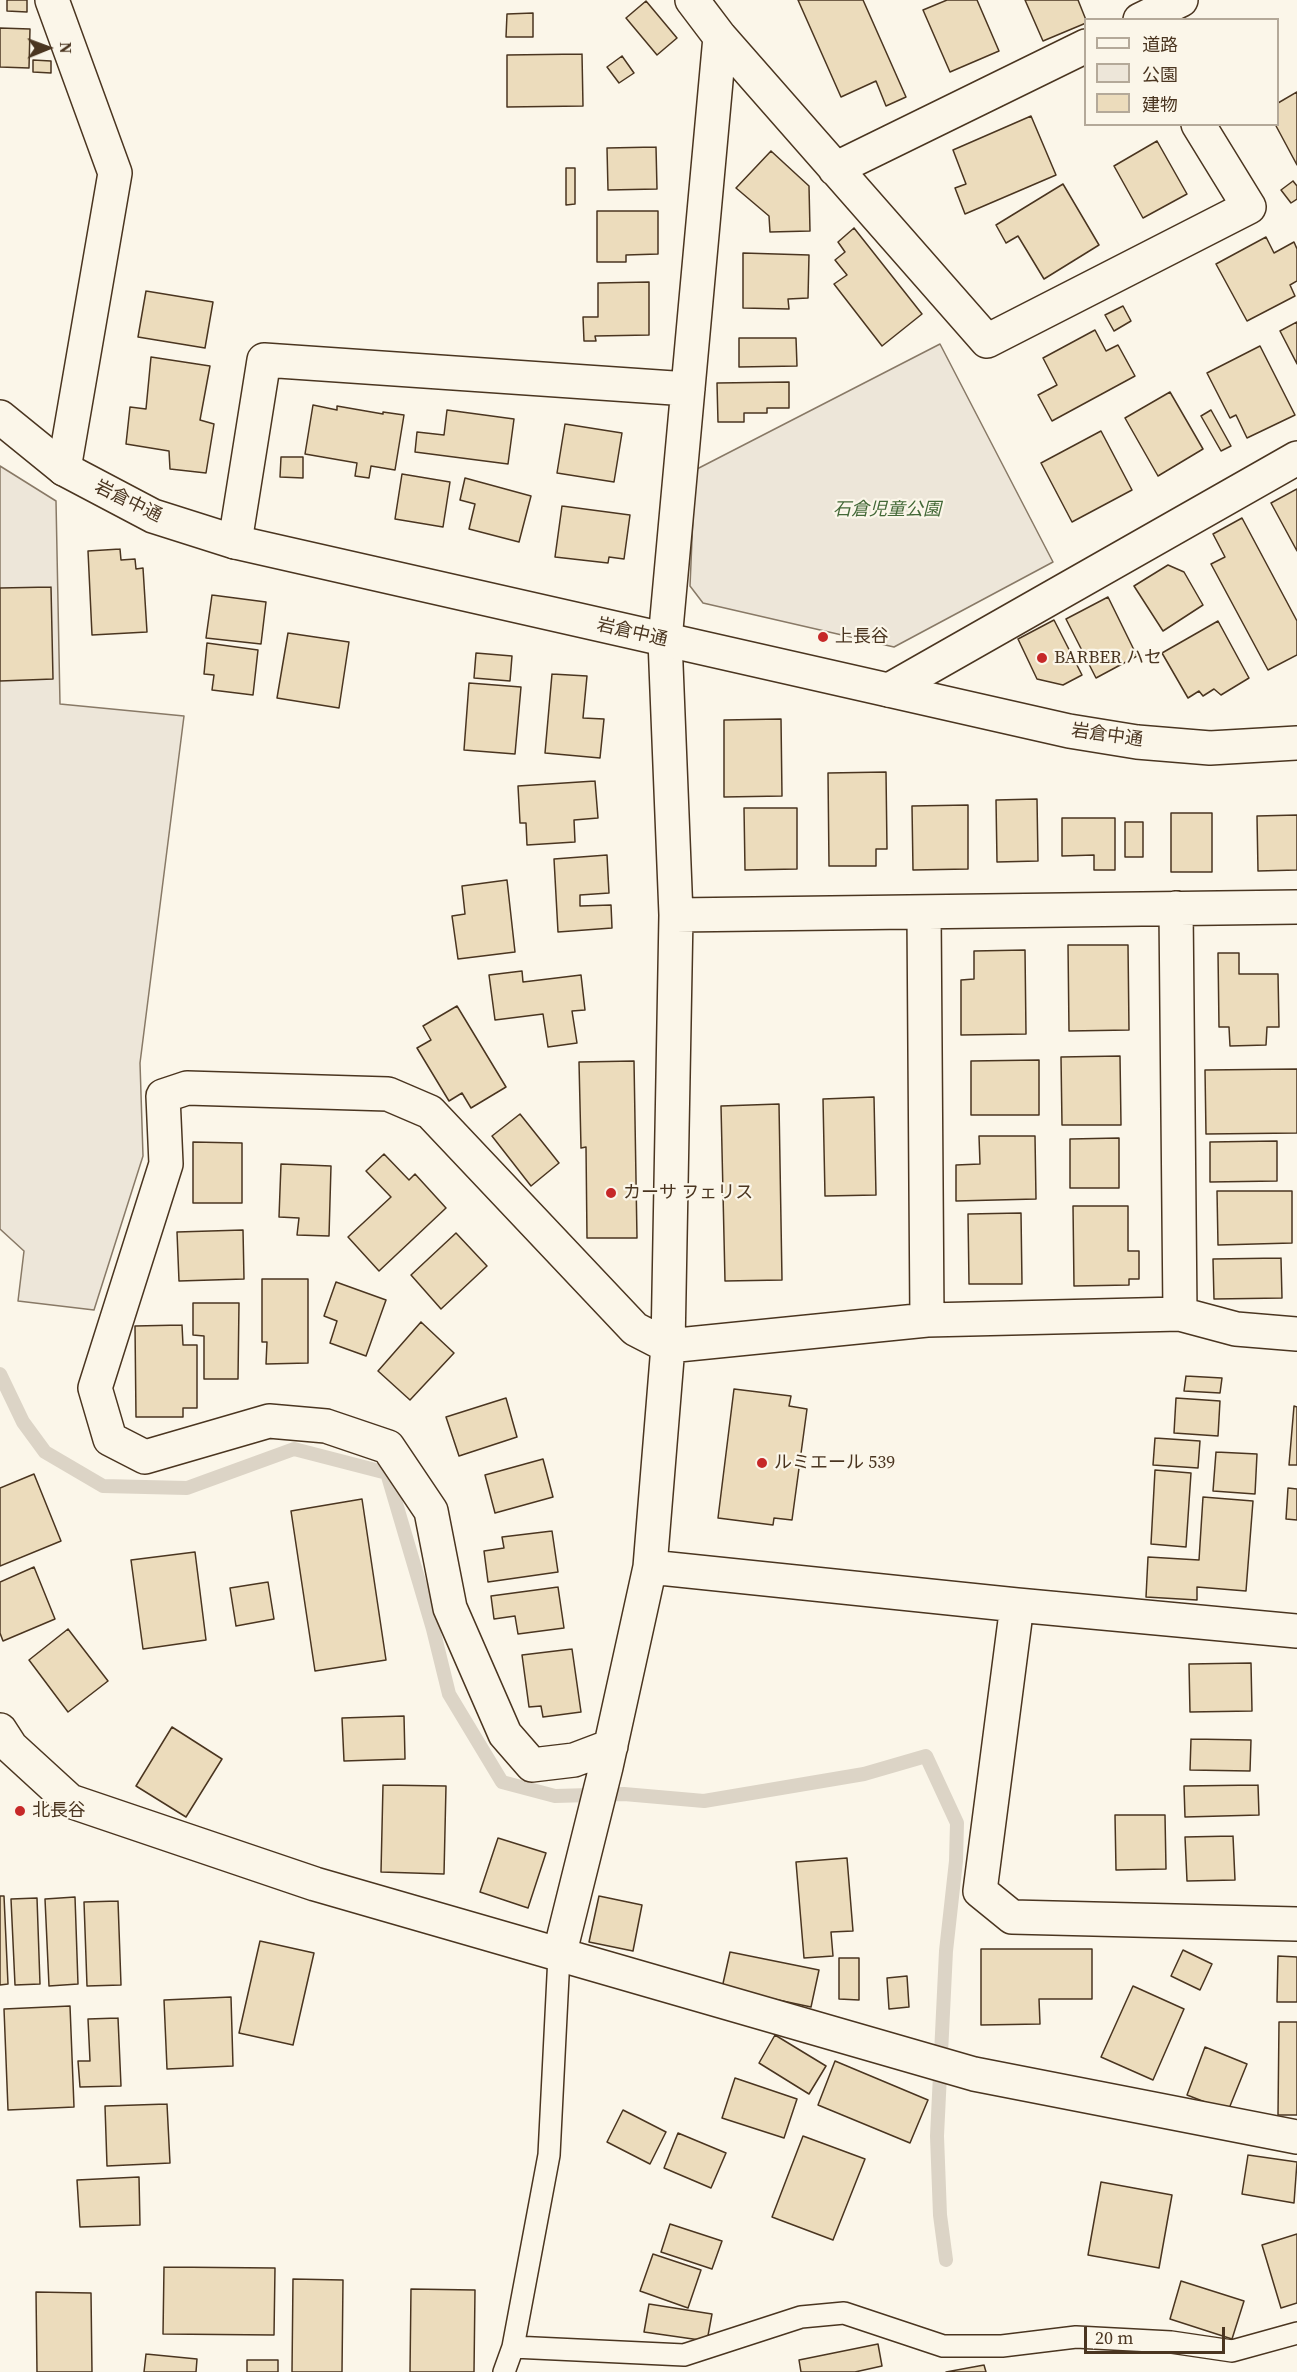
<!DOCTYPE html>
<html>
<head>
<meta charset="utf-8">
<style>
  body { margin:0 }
  #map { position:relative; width:1297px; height:2372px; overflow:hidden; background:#fbf6e9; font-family:"Source Serif 4","Noto Sans JP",serif }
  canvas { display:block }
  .legend { position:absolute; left:1084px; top:18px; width:195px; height:108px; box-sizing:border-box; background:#fbf6e9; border:2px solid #b4a999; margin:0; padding:8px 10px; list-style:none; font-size:18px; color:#4a3520 }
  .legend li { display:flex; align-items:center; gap:12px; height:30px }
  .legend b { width:30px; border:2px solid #b4a999 }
  .north { position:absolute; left:18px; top:18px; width:60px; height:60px; -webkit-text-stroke:4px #fbf6e9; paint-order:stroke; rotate:89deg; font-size:16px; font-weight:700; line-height:24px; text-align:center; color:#4a3520 }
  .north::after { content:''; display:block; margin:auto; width:21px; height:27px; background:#4a3520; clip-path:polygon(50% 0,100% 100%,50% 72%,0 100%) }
  .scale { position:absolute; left:1084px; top:2327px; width:141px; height:27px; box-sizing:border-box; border:3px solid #4a3520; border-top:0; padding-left:8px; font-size:18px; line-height:21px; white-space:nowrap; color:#4a3520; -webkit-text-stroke:4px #fbf6e9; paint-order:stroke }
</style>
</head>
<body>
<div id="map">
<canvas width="1297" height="2372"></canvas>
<ul class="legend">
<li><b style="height:8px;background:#fbf6e9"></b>道路</li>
<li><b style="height:16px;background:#ede6d9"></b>公園</li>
<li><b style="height:16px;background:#ecdcbc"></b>建物</li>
</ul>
<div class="north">N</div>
<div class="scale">20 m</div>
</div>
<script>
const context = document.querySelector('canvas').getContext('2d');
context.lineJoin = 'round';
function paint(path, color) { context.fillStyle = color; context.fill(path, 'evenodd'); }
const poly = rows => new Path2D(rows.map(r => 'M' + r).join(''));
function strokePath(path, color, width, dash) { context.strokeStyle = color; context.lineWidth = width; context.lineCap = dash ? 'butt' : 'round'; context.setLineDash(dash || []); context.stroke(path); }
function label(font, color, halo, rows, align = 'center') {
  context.font = font + ' "Source Serif 4","Noto Sans JP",serif'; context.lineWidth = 4.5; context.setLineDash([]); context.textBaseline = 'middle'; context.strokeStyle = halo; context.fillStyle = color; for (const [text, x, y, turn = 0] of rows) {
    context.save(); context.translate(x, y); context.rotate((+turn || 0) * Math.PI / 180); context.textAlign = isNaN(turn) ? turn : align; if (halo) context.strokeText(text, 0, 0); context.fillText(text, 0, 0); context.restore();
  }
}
const green = poly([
  [940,344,1053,562,894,647,703,603,690,586,695,470,940,344],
  [0,466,56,501,60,704,184,716,140,1063,143,1156,94,1310,18,1301,24,1251,0,1229,0,466]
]);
paint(green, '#ede6d9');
strokePath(green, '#887966', 1.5);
strokePath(poly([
  [0,1374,23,1422,45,1452,103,1486,187,1488,294,1449,387,1473,433,1629,449,1694,502,1782,555,1796,624,1794,704,1801,864,1774,926,1756,957,1823,956,1861,946,1951,937,2136,940,2215,946,2260]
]), '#dcd4c6', 14);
const building = poly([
  [7,0,27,0,27,12,7,11,7,0],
  [798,0,863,0,906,97,886,106,876,81,841,97,798,0],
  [947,0,977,0,999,51,950,72,923,10,947,0],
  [1025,0,1078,0,1086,20,1086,23,1043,41,1025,0],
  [646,1,677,38,657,55,626,18,646,1],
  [533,13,533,37,506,37,507,14,533,13],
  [0,28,30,29,29,68,0,67,0,28],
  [582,54,583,106,507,107,507,55,582,54],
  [622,56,634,73,619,83,607,67,622,56],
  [33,60,51,61,51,73,33,72,33,60],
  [1297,92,1297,165,1275,124,1278,124,1278,103,1297,92],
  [1031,116,1056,175,965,214,955,188,966,184,953,150,1031,116],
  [1157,141,1187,194,1143,218,1114,166,1157,141],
  [656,147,657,189,608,190,607,148,656,147],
  [771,151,809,186,810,231,770,232,769,216,736,188,771,151],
  [566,168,575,168,575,204,566,205,566,168],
  [1293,181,1297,186,1297,199,1291,203,1281,190,1293,181],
  [1063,184,1099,245,1044,279,1018,236,1006,243,996,225,1063,184],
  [597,211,658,211,658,254,626,255,626,262,597,262,597,211],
  [854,228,922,314,882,346,834,284,847,275,835,260,845,252,838,242,854,228],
  [1266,237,1274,253,1294,242,1297,249,1297,281,1290,285,1295,296,1247,321,1216,264,1266,237],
  [743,253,809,255,808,298,788,299,789,309,743,308,743,253],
  [649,282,649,335,595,336,596,341,584,341,583,317,598,317,598,283,649,282],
  [146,291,213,302,205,348,138,337,146,291],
  [1123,306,1131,321,1114,331,1105,315,1123,306],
  [1297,322,1297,364,1280,331,1297,322],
  [1095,330,1106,351,1118,345,1135,376,1052,421,1038,395,1057,385,1043,358,1095,330],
  [739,338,796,338,797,366,739,367,739,338],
  [1260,346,1295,415,1247,438,1236,415,1230,418,1207,373,1260,346],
  [151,357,210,366,200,420,214,424,206,473,170,469,169,451,126,444,130,407,146,409,151,357],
  [789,382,789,408,767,408,767,413,744,413,744,422,718,422,717,383,789,382],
  [1170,392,1203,449,1158,476,1125,418,1170,392],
  [313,405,337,410,337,406,383,414,383,412,404,415,395,470,371,466,369,478,355,476,357,463,305,454,313,405],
  [447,410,514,419,508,464,415,452,417,432,444,435,447,410],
  [1211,410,1231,446,1221,451,1201,416,1211,410],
  [565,424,622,433,614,482,557,473,565,424],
  [1101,431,1132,490,1072,522,1041,463,1101,431],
  [281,457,303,457,303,478,280,477,281,457],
  [402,474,450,482,443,527,395,519,402,474],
  [465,478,531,496,519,542,469,529,475,504,460,500,465,478],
  [1297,489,1297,551,1271,503,1297,489],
  [562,506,630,515,624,559,609,557,608,563,555,557,562,506],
  [1242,518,1297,621,1297,655,1268,670,1211,564,1225,557,1213,534,1242,518],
  [120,549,121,560,135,559,136,569,143,568,147,632,92,635,88,551,120,549],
  [1168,565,1184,572,1203,605,1163,631,1134,586,1168,565],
  [51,587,53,679,0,681,0,588,51,587],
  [212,595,266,602,261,644,206,638,212,595],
  [1108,597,1137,656,1096,678,1066,619,1108,597],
  [1054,620,1082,675,1063,685,1037,679,1018,639,1054,620],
  [1218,621,1249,678,1221,695,1214,689,1203,696,1199,691,1188,698,1162,653,1218,621],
  [288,633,349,642,339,708,277,698,288,633],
  [207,643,258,650,253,695,212,690,214,675,204,674,207,643],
  [476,653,512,656,510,681,474,678,476,653],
  [552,674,587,676,583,718,604,719,600,758,545,753,552,674],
  [469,683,521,687,515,754,464,750,469,683],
  [781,719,782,796,724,797,724,720,781,719],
  [886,772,887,849,876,849,876,866,829,866,828,773,886,772],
  [595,781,598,818,574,820,575,842,527,845,526,823,520,823,518,786,595,781],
  [1037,799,1038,861,997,862,996,800,1037,799],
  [968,805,968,869,913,870,912,806,968,805],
  [744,808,797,808,797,869,745,870,744,808],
  [1171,813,1212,813,1212,872,1171,872,1171,813],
  [1297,815,1297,870,1258,871,1257,816,1297,815],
  [1062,818,1115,818,1115,870,1094,870,1094,855,1062,856,1062,818],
  [1125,822,1143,822,1143,857,1125,857,1125,822],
  [607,855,609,893,580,895,580,906,611,905,612,928,558,932,554,859,607,855],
  [507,880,515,952,458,959,452,916,465,914,462,886,507,880],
  [1068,945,1128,945,1129,1030,1069,1031,1068,945],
  [1025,950,1026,1034,961,1035,961,980,974,979,974,951,1025,950],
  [1218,953,1239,953,1239,974,1278,974,1279,1027,1267,1027,1266,1045,1230,1046,1229,1027,1219,1027,1218,953],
  [522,971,523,982,581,975,585,1010,572,1011,577,1043,548,1047,543,1014,495,1020,489,975,522,971],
  [457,1006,506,1087,471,1108,462,1093,449,1101,417,1048,431,1040,423,1026,457,1006],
  [1120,1056,1121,1125,1062,1125,1061,1057,1120,1056],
  [1039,1060,1039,1115,971,1115,971,1061,1039,1060],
  [634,1061,637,1238,587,1238,586,1147,581,1148,579,1062,634,1061],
  [1297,1069,1297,1133,1206,1134,1205,1070,1297,1069],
  [874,1097,876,1195,825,1196,823,1099,874,1097],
  [779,1104,782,1280,725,1281,721,1106,779,1104],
  [520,1114,559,1163,531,1186,492,1136,520,1114],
  [979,1136,1035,1136,1036,1199,956,1201,956,1165,980,1164,979,1136],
  [1119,1138,1119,1188,1070,1188,1070,1139,1119,1138],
  [1277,1141,1277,1181,1210,1182,1210,1142,1277,1141],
  [193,1142,242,1143,242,1203,193,1203,193,1142],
  [384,1154,409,1180,415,1174,446,1208,379,1271,348,1237,391,1197,366,1171,384,1154],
  [281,1164,331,1166,329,1236,297,1235,299,1218,279,1217,281,1164],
  [1217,1191,1292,1191,1292,1243,1218,1245,1217,1191],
  [1073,1206,1128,1206,1128,1251,1139,1251,1139,1279,1129,1279,1129,1285,1074,1286,1073,1206],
  [1021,1213,1022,1284,969,1284,968,1214,1021,1213],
  [243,1230,244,1279,179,1281,177,1232,243,1230],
  [456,1233,487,1266,441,1309,411,1275,456,1233],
  [1281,1258,1282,1298,1214,1299,1213,1259,1281,1258],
  [262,1279,308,1279,308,1363,266,1364,267,1342,262,1342,262,1279],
  [336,1282,386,1300,366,1356,330,1343,337,1321,324,1316,336,1282],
  [193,1303,239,1303,238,1379,204,1379,204,1336,193,1335,193,1303],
  [421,1322,454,1353,410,1400,378,1371,421,1322],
  [182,1325,183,1345,197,1345,197,1408,183,1408,183,1417,136,1417,135,1326,182,1325],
  [1186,1376,1222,1378,1220,1393,1184,1391,1186,1376],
  [734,1389,791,1396,789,1406,807,1409,792,1520,774,1518,773,1525,718,1518,734,1389],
  [506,1398,517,1437,459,1456,446,1417,506,1398],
  [1176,1398,1220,1401,1218,1436,1174,1433,1176,1398],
  [1294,1406,1297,1407,1297,1465,1289,1465,1294,1406],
  [1155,1438,1200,1441,1198,1468,1153,1465,1155,1438],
  [1216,1452,1257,1454,1255,1494,1213,1491,1216,1452],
  [543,1459,553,1497,495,1513,485,1475,543,1459],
  [1155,1470,1191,1473,1186,1547,1151,1544,1155,1470],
  [34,1474,61,1541,0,1566,0,1488,34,1474],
  [1288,1488,1297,1489,1297,1520,1286,1519,1288,1488],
  [1203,1497,1253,1501,1246,1591,1197,1587,1197,1600,1146,1597,1148,1557,1199,1560,1203,1497],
  [362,1499,386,1660,315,1671,291,1511,362,1499],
  [552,1531,558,1572,488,1582,484,1551,504,1548,502,1537,552,1531],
  [195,1552,206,1640,143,1649,131,1560,195,1552],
  [34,1567,55,1619,3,1641,0,1633,0,1582,34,1567],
  [268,1582,274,1619,236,1626,230,1588,268,1582],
  [558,1587,564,1628,518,1634,515,1616,494,1619,491,1596,558,1587],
  [68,1629,108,1681,68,1712,29,1660,68,1629],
  [572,1649,581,1712,543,1717,541,1706,529,1707,522,1655,572,1649],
  [1251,1663,1252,1711,1190,1712,1189,1664,1251,1663],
  [404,1716,405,1759,344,1761,342,1718,404,1716],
  [172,1727,222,1759,186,1817,136,1786,172,1727],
  [1191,1739,1251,1740,1250,1771,1190,1770,1191,1739],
  [383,1785,446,1786,444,1874,381,1872,383,1785],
  [1258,1785,1259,1815,1185,1817,1184,1786,1258,1785],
  [1115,1815,1165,1815,1166,1869,1116,1870,1115,1815],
  [1233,1836,1235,1880,1187,1881,1185,1837,1233,1836],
  [498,1838,546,1853,528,1908,480,1892,498,1838],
  [847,1858,853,1931,831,1932,833,1956,804,1958,796,1862,847,1858],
  [0,1896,4,1896,8,1984,0,1985,0,1896],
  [599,1896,642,1905,633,1951,589,1942,599,1896],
  [75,1897,78,1984,49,1986,45,1899,75,1897],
  [37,1898,40,1984,15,1985,11,1899,37,1898],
  [118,1901,121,1985,87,1986,84,1902,118,1901],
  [260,1941,314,1953,293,2045,239,2033,260,1941],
  [981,1949,1092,1949,1092,1999,1039,1999,1040,2024,981,2025,981,1949],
  [1183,1950,1212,1964,1200,1990,1171,1976,1183,1950],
  [730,1952,819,1970,811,2007,722,1988,730,1952],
  [1278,1956,1297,1957,1297,2002,1277,2002,1278,1956],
  [839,1958,859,1958,859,2000,839,1999,839,1958],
  [907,1976,909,2007,889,2009,887,1978,907,1976],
  [1133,1986,1184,2009,1153,2080,1101,2057,1133,1986],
  [231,1997,233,2066,167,2069,164,2000,231,1997],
  [70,2006,74,2107,8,2110,4,2009,70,2006],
  [118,2018,121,2086,80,2087,78,2061,90,2061,88,2019,118,2018],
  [1279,2022,1297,2022,1297,2115,1278,2115,1279,2022],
  [775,2035,826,2066,809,2094,759,2063,775,2035],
  [1205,2047,1247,2064,1228,2111,1187,2095,1205,2047],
  [835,2061,928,2100,910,2143,818,2105,835,2061],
  [735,2078,797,2099,784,2138,722,2118,735,2078],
  [167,2104,170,2163,107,2166,105,2106,167,2104],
  [623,2110,666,2132,650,2164,607,2142,623,2110],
  [678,2133,726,2153,711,2188,664,2168,678,2133],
  [803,2136,865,2159,833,2240,772,2217,803,2136],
  [1248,2155,1297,2162,1294,2203,1242,2194,1248,2155],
  [139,2177,140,2225,80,2227,77,2180,139,2177],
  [1101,2182,1172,2195,1159,2268,1088,2255,1101,2182],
  [670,2224,722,2241,712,2269,661,2252,670,2224],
  [1297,2234,1297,2303,1281,2308,1262,2245,1297,2234],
  [653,2254,701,2270,688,2308,640,2291,653,2254],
  [164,2267,275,2268,274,2335,163,2334,164,2267],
  [293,2279,343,2280,342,2372,292,2372,293,2279],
  [1181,2281,1244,2301,1232,2339,1170,2319,1181,2281],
  [411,2289,475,2290,474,2372,410,2372,411,2289],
  [36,2292,91,2293,92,2372,37,2372,36,2292],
  [649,2304,712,2314,707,2341,644,2332,649,2304],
  [878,2344,882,2366,855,2372,801,2372,799,2360,878,2344],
  [146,2354,197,2359,196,2372,144,2372,146,2354],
  [247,2360,278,2360,278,2372,247,2372,247,2360],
  [984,2365,986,2372,946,2372,984,2365]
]);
paint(building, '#ecdcbc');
strokePath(building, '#4a3520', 1.5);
const service = poly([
  [513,2347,684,2355,801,2317,844,2313,943,2346,1002,2346,1076,2337,1171,2342,1232,2351,1297,2333],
  [504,2372,513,2347,549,2155,559,1956]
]);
const minor = poly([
  [52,0,115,173,64,469],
  [692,0,720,37,987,341,1249,207,1198,124],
  [1140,20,1181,0],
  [835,169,1086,46],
  [235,542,264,360,688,389],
  [889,690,1297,458],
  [1176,908,1180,1314],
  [924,912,927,1320],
  [676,915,1297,907],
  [650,1567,1017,1605,1297,1631],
  [1017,1605,980,1891,1012,1917,1297,1924],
  [0,1730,11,1747,70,1801,315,1884,974,2074,1297,2137],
  [611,1746,574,1760,532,1765,505,1734,450,1608,431,1511,388,1447,326,1426,269,1421,145,1457,110,1439,95,1388,166,1164,163,1096,187,1088,388,1094,430,1112,635,1329,668,1346,927,1320,1180,1314,1236,1329,1297,1334],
  [559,1956,606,1767,650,1567,668,1346,676,915,665,640,720,37]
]);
const tertiary = poly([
  [0,417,64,469,153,516,235,542,1069,731,1137,742,1210,748,1297,743]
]);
strokePath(service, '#4a3520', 24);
strokePath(minor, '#4a3520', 36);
strokePath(tertiary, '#4a3520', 36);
strokePath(service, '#fbf6e9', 21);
strokePath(minor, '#fbf6e9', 33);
strokePath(tertiary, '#fbf6e9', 33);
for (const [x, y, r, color] of [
  [823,637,6,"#c62828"],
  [1042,658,6,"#c62828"],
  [611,1193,6,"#c62828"],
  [762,1463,6,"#c62828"],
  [20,1811,6,"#c62828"]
]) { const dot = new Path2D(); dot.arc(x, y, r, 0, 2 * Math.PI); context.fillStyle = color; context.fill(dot); strokePath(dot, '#fbf6e9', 2); }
label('18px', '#4a3520', '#fbf6e9', [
  ["岩倉中通",128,502,26],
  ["岩倉中通",632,633,13],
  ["岩倉中通",1107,736,8]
]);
label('italic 18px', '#436837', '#fbf6e9', [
  ["石倉児童公園",887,510]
]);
label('18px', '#4a3520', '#fbf6e9', [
  ["上長谷",835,637],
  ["BARBER ハセ",1054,658],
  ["カーサ フェリス",623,1193],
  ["ルミエール 539",774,1463],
  ["北長谷",32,1811]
], 'left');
</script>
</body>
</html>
